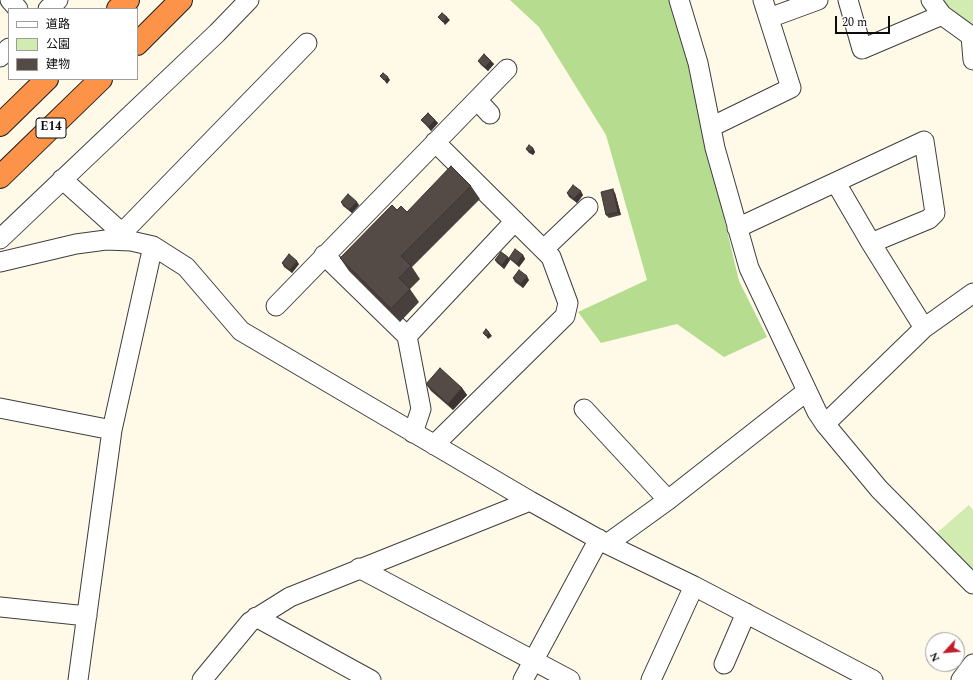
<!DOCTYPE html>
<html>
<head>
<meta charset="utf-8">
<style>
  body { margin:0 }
  #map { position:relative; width:973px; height:680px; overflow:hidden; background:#fffae8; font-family:Spectral,"Noto Sans JP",serif }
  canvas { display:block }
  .legend { position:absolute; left:8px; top:8px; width:130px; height:72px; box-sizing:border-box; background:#fff; border:1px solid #9d9d9d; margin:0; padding:5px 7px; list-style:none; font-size:12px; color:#0b0b0b }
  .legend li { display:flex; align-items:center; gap:8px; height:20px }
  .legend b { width:20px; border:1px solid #9d9d9d }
  .north { position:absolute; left:925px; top:632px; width:40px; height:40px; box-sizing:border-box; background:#fff; border:1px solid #9d9d9d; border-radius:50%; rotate:244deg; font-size:11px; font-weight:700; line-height:16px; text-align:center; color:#0b0b0b }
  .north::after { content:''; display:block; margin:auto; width:14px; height:18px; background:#c11d2b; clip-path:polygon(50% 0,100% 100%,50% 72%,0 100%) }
  .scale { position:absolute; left:835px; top:16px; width:55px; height:18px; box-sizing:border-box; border:2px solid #0b0b0b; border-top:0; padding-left:5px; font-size:12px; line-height:14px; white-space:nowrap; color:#0b0b0b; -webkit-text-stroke:3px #fff; paint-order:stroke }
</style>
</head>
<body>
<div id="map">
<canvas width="973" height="680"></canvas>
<ul class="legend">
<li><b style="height:5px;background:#fff"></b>道路</li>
<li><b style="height:11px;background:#d1ebb1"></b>公園</li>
<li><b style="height:11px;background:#544b47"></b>建物</li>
</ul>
<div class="north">N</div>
<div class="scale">20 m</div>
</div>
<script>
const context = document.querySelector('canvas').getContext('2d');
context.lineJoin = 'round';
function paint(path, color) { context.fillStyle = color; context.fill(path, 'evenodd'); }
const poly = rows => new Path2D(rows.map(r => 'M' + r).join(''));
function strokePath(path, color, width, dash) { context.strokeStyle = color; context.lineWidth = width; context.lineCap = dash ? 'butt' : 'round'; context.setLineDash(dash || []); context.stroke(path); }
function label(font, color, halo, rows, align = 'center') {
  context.font = font + ' Spectral,serif'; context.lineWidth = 4; context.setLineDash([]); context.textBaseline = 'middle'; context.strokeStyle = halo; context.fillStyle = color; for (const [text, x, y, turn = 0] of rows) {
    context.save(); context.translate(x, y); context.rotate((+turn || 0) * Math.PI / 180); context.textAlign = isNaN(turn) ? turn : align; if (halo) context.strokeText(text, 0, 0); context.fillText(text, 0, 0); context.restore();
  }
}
paint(poly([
  [942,0,973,0,973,30,954,16],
  [969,505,973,510,973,578,932,537]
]), '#d1ebb1');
paint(poly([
  [510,0,672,0,690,59,700,116,739,281,767,337,724,357,677,324,601,343,578,312,647,280,606,135,539,27]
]), '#b5dc8f');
const minor = poly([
  [10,0,18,9],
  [679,0,698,63,715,148,749,268,817,412,825,424,879,489,973,584],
  [848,0,862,49,942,15,971,36,973,60],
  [931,0,942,15],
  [48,9,58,0],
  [769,18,818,0],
  [0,57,9,48],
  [477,100,490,114],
  [711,127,791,88,763,0],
  [62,179,131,241],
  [737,228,924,141,935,213,929,219,871,243,836,183],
  [122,233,307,43],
  [0,239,217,33,249,0],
  [871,243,924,328],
  [544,249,588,207],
  [324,255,407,336],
  [0,262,76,244,106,240,131,241,153,246,186,267,241,331,530,501,607,544,694,586,873,680],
  [276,306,507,69],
  [0,408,112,430],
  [584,409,668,500],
  [825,424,924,328,973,293],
  [413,433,421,409,407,336,515,221],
  [434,445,565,316,568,303,551,257,435,142],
  [607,544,668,500,807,391],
  [359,568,570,680],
  [0,607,87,616],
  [256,617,371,680],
  [724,664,746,613],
  [78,680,112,430,153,246],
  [202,680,250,622,290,597,530,501],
  [523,680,599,539],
  [651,680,694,586],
  [961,680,973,664]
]);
const highway = poly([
  [118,9,128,0],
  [137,44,181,0],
  [0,125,47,79],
  [0,177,101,79]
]);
strokePath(minor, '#3e3e3e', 21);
strokePath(highway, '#1c1c1c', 24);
strokePath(minor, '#fff', 19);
strokePath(highway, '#fc9349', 22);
paint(poly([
  [478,61,491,61,494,64,488,71,481,65],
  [421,120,435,120,438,123,431,131,424,123],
  [533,148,535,152,533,155,529,153,526,149],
  [471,186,480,199,412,267,420,279,410,289,419,302,400,322,349,271,340,258,407,212],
  [567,193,583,195,577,203,569,197],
  [615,193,621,215,609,218,606,215],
  [341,202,359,205,352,213,343,206],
  [523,255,525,259,519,267,512,261,509,258],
  [508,257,510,260,504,269,497,263,495,260],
  [282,263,299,264,292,273,284,267],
  [513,278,529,280,523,288,515,282],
  [426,384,462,388,467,395,453,410,431,391]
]), '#48403d');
paint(poly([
  [447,17,450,20,445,25,443,22],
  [491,61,494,64,488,71,485,67],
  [388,77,390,80,387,84,384,80],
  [435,120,438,123,431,131,429,127],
  [533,148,535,152,533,155,530,152],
  [613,189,615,193,621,215,618,212],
  [581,191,583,195,577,203,574,199],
  [357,202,359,205,352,213,349,210],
  [523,255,525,259,519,267,517,264],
  [508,257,510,260,504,269,502,265],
  [297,261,299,264,292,273,290,270],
  [527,276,529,280,523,288,521,284],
  [489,332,492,336,488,339,486,336],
  [462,388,467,395,453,410,448,404]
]), '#3b3432');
const building = poly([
  [442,13,447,17,443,22,438,17,442,13],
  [484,54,491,61,485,67,478,61,484,54],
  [383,73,388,77,384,80,380,76,383,73],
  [428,113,435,120,429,127,421,120,428,113],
  [529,145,533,148,530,152,526,149,529,145],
  [451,166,471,186,401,256,411,266,399,278,410,289,391,309,340,258,392,205,397,210,401,206,407,212,451,166],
  [573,185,581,191,574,199,567,193,573,185],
  [613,189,618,212,606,215,601,192,613,189],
  [348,194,357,202,349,210,341,202,348,194],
  [515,249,523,255,517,264,509,258,515,249],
  [501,252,508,257,502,265,495,260,501,252],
  [289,254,297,261,290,270,282,263,289,254],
  [519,270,527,276,521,284,513,278,519,270],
  [486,329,489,332,486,336,483,333,486,329],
  [440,368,462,388,448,404,426,384,440,368]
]);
paint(building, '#544b47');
strokePath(building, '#3b3432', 1);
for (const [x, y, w] of [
  [51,128,30]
]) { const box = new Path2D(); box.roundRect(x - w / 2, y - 10, w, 20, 3); context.fillStyle = '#fff'; context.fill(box); strokePath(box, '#0b0b0b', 1); }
label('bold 12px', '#0b0b0b', null, [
  ["E14",51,128]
]);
</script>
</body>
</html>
